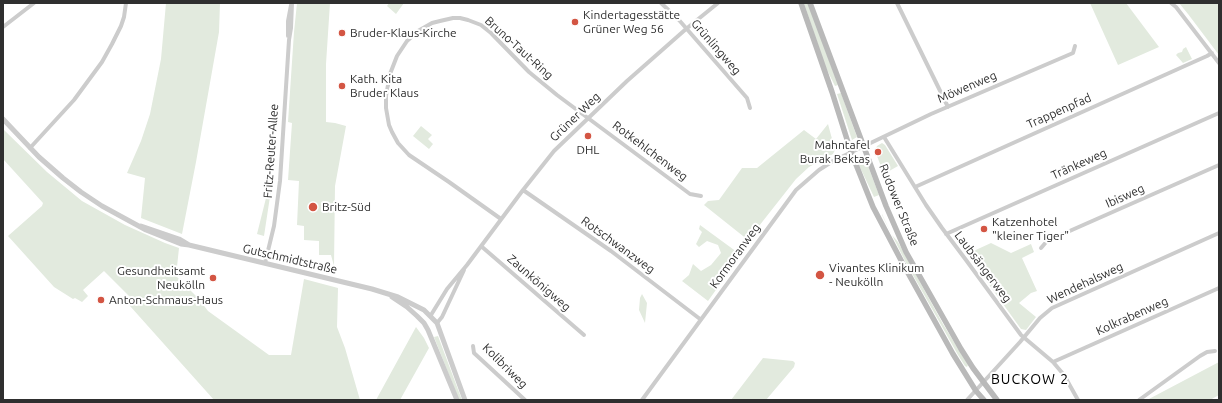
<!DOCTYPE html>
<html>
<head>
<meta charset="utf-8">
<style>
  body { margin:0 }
  #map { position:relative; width:1222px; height:403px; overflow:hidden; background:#fff; font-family:Ubuntu,sans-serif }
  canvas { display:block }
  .frame { position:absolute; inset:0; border:4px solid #2f2f2f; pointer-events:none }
</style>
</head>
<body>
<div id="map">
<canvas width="1222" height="403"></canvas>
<div class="frame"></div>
</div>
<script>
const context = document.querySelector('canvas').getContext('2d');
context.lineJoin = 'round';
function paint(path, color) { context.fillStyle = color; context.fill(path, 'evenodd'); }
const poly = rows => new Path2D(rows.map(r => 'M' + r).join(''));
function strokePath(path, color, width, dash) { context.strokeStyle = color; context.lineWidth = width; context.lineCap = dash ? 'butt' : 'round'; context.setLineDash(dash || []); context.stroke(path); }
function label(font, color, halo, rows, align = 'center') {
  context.font = font + ' Ubuntu,sans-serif'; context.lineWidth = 4; context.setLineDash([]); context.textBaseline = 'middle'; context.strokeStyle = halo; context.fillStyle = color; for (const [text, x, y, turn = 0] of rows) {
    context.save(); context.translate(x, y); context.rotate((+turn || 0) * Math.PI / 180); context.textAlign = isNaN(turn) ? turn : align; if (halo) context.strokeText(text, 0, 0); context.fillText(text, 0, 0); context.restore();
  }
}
paint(poly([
  [166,3,220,3,219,32,196,162,182,234,141,218,145,178,127,173,141,141,150,114,161,59],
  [297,3,330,3,326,64,326,122,335,123,346,126,335,186,334,266,331,255,319,255,319,241,304,240,304,226,297,225,299,181,288,180,292,123,288,122,294,32],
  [389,3,404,3,396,14,387,6],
  [804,3,808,3,838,85,835,86,825,66],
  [1090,3,1126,3,1159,47,1118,65],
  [1179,3,1219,3,1219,55,1188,14],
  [1186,47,1192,59,1183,63,1176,55,1178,53,1182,52,1183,49],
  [841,93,857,137,852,140,837,94],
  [828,124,835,150,833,154,809,167,796,179,748,240,704,205,708,201,719,200,742,168,757,168,804,130,816,139],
  [421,126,432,135,428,139,433,144,429,149,413,136],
  [3,129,47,172,82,201,125,225,165,243,179,248,176,276,199,299,208,311,269,355,291,355,304,279,338,288,337,327,345,348,360,400,214,400,130,306,128,301,131,298,104,271,83,290,88,296,82,302,75,298,73,299,54,287,8,236,42,206,43,203,3,159],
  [882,143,885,145,898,166,884,174,875,151,877,146],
  [865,158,879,195,874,197,857,161],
  [266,190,271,190,264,236,257,234,267,194,262,192,263,191],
  [882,214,892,235,898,242,943,324,968,365,967,367,965,366,958,355,905,261,882,215],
  [700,225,741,255,708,301,682,281,689,275,693,264,701,271,711,265,721,253,718,245,707,241,699,247,696,244,702,232,699,229],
  [991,243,1011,253,1031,244,1034,252,1022,258,1037,291,1031,293,1019,303,1036,317,1026,330,1021,329,967,254],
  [642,294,647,303,645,323,639,310,640,298],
  [416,327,424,338,429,348,400,400,376,400],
  [438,336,462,400,459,400,434,337],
  [763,358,793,361,795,363,794,367,766,400,731,400],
  [1219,362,1219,395,1210,400,1147,400]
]), '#e2eade');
strokePath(poly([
  [661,3,679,20,747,98,750,108],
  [897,3,948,107],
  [1171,3,1176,7,1219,63],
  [3,27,34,3],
  [288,36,288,21,291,5],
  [884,137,926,205,942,228,966,260,1021,335,1053,362,1064,375,1078,400],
  [30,148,74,100,102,62,112,44,121,26,124,17,126,3],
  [915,187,1207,56,1212,53],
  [523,190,611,251,700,319],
  [501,219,449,182,409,155,398,143,392,132,389,125,386,108,386,96,390,74,397,56,407,41,418,31,432,23,440,21,453,18,460,18,468,20,481,25,491,33,529,72,557,95,690,194,701,196],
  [946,234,1219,113],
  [481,246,584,335],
  [1041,248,1047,241,1219,165],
  [265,263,274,226,280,181,289,40,291,28,292,3],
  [431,315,447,289,467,265,523,190,554,151,627,81,686,29,718,3],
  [437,323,442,317,464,270],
  [473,346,474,353,525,400],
  [1053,362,1219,288],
  [642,400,796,190,819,170,833,161,931,114,1073,53,1075,46],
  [967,400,1020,342,1040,318,1052,308,1219,233],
  [1139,400,1200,356,1207,352,1215,351]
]), '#ccc', 4);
strokePath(poly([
  [3,119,39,157,63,178,81,192,102,206,146,230,181,244,189,245,372,289,398,297,424,310,437,323,465,400],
  [141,226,179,239,189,245],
  [392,297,407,307,417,316,424,323,428,330,457,400]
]), '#ccc', 5);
strokePath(poly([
  [801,3,832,92,851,152,873,207,903,264,953,354,976,391,984,400],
  [810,3,886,206,906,252,961,349,973,368,997,400]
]), '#b9b9b9', 5.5);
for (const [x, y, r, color] of [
  [575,22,4,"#d35543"],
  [342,33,4,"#d35543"],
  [342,86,4,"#d35543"],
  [588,136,4,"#d35543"],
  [878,152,4,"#d35543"],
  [313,207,5,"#d35543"],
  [984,229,4,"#d35543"],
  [820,275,5,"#d35543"],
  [213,278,4,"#d35543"],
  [101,300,4,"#d35543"]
]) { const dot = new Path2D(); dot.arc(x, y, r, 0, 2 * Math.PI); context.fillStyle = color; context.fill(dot); strokePath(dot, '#fff', 1.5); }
label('12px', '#2f2f2f', '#fff', [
  ["Kindertagesstätte",583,15],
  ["Grüner Weg 56",583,29],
  ["Bruder-Klaus-Kirche",350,33],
  ["Kath. Kita",350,79],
  ["Bruder Klaus",350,93],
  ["Mahntafel",870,145,"right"],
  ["Burak Bektaş",870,159,"right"],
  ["DHL",588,150,"center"],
  ["Britz-Süd",322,207],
  ["Katzenhotel",992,222],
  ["\"kleiner Tiger\"",992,236],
  ["Vivantes Klinikum",829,268],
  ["- Neukölln",829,282],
  ["Gesundheitsamt",205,271,"right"],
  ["Neukölln",205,285,"right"],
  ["Anton-Schmaus-Haus",109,300]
], 'left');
label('12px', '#2f2f2f', '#fff', [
  ["Grünlingweg",716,47,49],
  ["Bruno-Taut-Ring",519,48,42],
  ["Möwenweg",967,87,-23],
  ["Trappenpfad",1059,111,-24],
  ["Grüner Weg",575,117,-44],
  ["Fritz-Reuter-Allee",271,151,-86],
  ["Rotkehlchenweg",650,151,37],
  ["Tränkeweg",1079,164,-24],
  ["Ibisweg",1125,196,-24],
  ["Rudower Straße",899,205,68],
  ["Rotschwanzweg",618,245,36],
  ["Kormoranweg",735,256,-54],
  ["Gutschmidtstraße",290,259,13],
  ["Laubsängerweg",983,267,53],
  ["Zaunkönigweg",539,283,41],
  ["Wendehalsweg",1085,283,-25],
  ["Kolkrabenweg",1132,316,-24],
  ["Kolibriweg",505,366,45]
]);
context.letterSpacing = '1px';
label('14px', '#000', '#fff', [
  ["BUCKOW 2",1030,379]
]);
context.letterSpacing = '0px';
</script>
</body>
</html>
